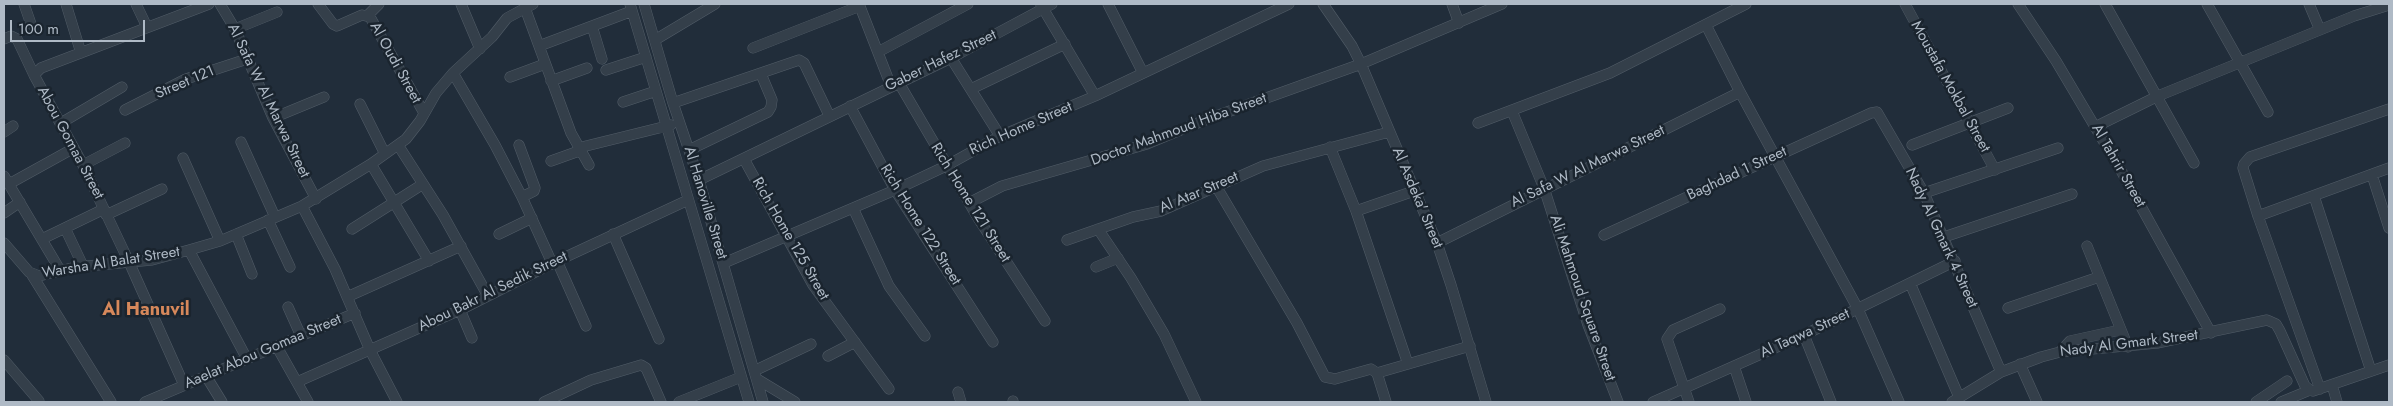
<!DOCTYPE html>
<html>
<head>
<meta charset="utf-8">
<style>
  body { margin:0 }
  #map { position:relative; width:2393px; height:406px; overflow:hidden; background:#212d3a; font-family:Jost,sans-serif }
  canvas { display:block }
  .frame { position:absolute; inset:0; border:5px solid #afbac6; pointer-events:none }
  .scale { position:absolute; left:10px; top:20px; width:135px; height:22px; box-sizing:border-box; border:2px solid #afbac6; border-top:0; padding-left:6px; font-size:15px; line-height:18px; white-space:nowrap; color:#afbac6; -webkit-text-stroke:4px #1a242e; paint-order:stroke }
</style>
</head>
<body>
<div id="map">
<canvas width="2393" height="406"></canvas>
<div class="frame"></div>
<div class="scale">100 m</div>
</div>
<script>
const context = document.querySelector('canvas').getContext('2d');
context.lineJoin = 'round';
const poly = rows => new Path2D(rows.map(r => 'M' + r).join(''));
function strokePath(path, color, width, dash) { context.strokeStyle = color; context.lineWidth = width; context.lineCap = dash ? 'butt' : 'round'; context.setLineDash(dash || []); context.stroke(path); }
function label(font, color, halo, rows, align = 'center') {
  context.font = font + ' Jost,sans-serif'; context.lineWidth = 5; context.setLineDash([]); context.textBaseline = 'middle'; context.strokeStyle = halo; context.fillStyle = color; for (const [text, x, y, turn = 0] of rows) {
    context.save(); context.translate(x, y); context.rotate((+turn || 0) * Math.PI / 180); context.textAlign = isNaN(turn) ? turn : align; if (halo) context.strokeText(text, 0, 0); context.fillText(text, 0, 0); context.restore();
  }
}
const minor = poly([
  [24,4,31,24],
  [66,4,81,53],
  [136,4,147,27],
  [220,4,235,29,273,118,316,199],
  [318,4,333,24,337,26,362,15,370,17,424,113],
  [461,4,480,49],
  [630,4,749,402],
  [644,4,673,103,699,180,763,402],
  [859,4,891,86],
  [1108,4,1143,73],
  [1323,4,1352,46,1361,64,1437,243,1451,285,1486,402],
  [1452,4,1459,23],
  [1905,4,1995,170],
  [2018,4,2056,61,2123,174,2211,333],
  [2105,4,2194,163],
  [2207,4,2268,112],
  [2309,4,2320,30],
  [1041,5,1095,96],
  [525,8,571,133,589,165],
  [368,15,379,4],
  [1706,25,1740,92,1858,309,1899,402],
  [592,26,602,59],
  [235,29,277,12],
  [4,39,11,36,17,39,34,75],
  [655,40,715,4],
  [539,46,632,11],
  [753,48,860,6],
  [878,52,968,4],
  [951,58,1000,136],
  [606,70,646,57],
  [453,73,495,145,522,197,552,263],
  [510,77,545,64],
  [551,81,587,68],
  [899,83,978,218,1045,321],
  [971,89,1065,44],
  [623,102,656,91],
  [673,103,799,60,804,63,829,115],
  [360,104,385,154],
  [850,106,895,190,993,342],
  [125,110,186,79,247,59],
  [1512,111,1544,188,1588,325,1618,402],
  [273,118,324,97],
  [61,123,122,87],
  [1478,123,1610,73,1746,4],
  [2095,127,2158,96,2354,16,2389,5],
  [4,132,13,126],
  [241,142,275,217],
  [398,145,443,215,488,296],
  [519,145,535,188,534,191,522,197],
  [1912,145,2008,108],
  [1330,147,1356,211,1408,364],
  [578,148,671,125],
  [689,150,768,112,771,107,772,100,761,74],
  [183,158,220,241],
  [744,159,813,285,889,389],
  [551,161,579,151],
  [371,164,429,261],
  [83,165,125,143],
  [2372,175,2389,228],
  [4,176,60,270],
  [699,180,951,58,1052,4],
  [9,184,74,148],
  [1216,186,1297,323,1325,377,1335,379,1371,369,1377,373,1386,402],
  [1924,193,2058,148],
  [2314,196,2371,371],
  [969,203,1002,186,1147,144,1205,120,1361,64,1502,4],
  [302,206,335,269,370,350,397,402],
  [853,208,889,286,925,336],
  [1356,211,1414,191],
  [4,213,20,202],
  [106,215,162,189],
  [2258,216,2389,168],
  [268,220,290,267],
  [65,228,83,266],
  [352,229,423,184],
  [1098,229,1131,278,1164,334,1196,402],
  [236,234,252,274],
  [499,234,532,218],
  [613,234,659,339],
  [1604,235,1871,113,1877,112,1924,193,2001,372],
  [1944,237,2072,194],
  [42,239,104,209],
  [1067,240,1133,217,1161,211,1263,166,1389,132],
  [4,243,29,272,39,276,76,267,152,260,189,250,220,241,302,206,371,164,406,139,420,121,436,93,453,73,492,37,507,18,533,4],
  [1437,243,1740,92],
  [2087,246,2128,347],
  [189,250,247,359],
  [557,261,586,326],
  [724,263,895,190,946,166,1000,136,1095,96,1289,4],
  [1096,267,1118,258],
  [32,275,111,402],
  [1910,283,1959,397],
  [347,297,461,246],
  [288,307,301,336],
  [2008,308,2099,277],
  [460,310,472,338],
  [1804,335,1831,402],
  [277,347,308,402],
  [2060,352,2070,341,2120,330],
  [828,356,855,342],
  [4,360,39,401],
  [2020,364,2037,402],
  [1734,366,1746,402],
  [754,371,811,344],
  [1377,373,1470,346],
  [206,376,222,402],
  [757,379,795,402],
  [297,382,460,310,557,261,688,200],
  [184,385,129,262,83,165,34,75,41,68,209,4],
  [2332,385,2337,402],
  [2320,389,2258,216,2243,168,2244,164,2250,157,2389,109],
  [958,392,961,402],
  [1013,401,1013,402],
  [145,402,355,313],
  [544,402,591,380,641,365,646,368,661,402],
  [679,402,741,377],
  [1653,402,1804,335,1955,261],
  [1689,402,1667,339,1673,330,1720,309],
  [1952,402,2001,372,2041,357,2060,352,2157,343,2267,320,2276,324,2280,331,2305,386,2310,390,2313,391,2389,365],
  [2256,402,2287,381],
  [2281,402,2310,390]
]);
strokePath(minor, '#525d68', 11);
strokePath(minor, '#343f4a', 10);
label('15px', '#afbac6', '#1a242e', [
  ["Gaber Hafez Street",941,61,-26],
  ["Al Oudi Street",395,63,61],
  ["Street 121",185,83,-23],
  ["Moustafa Mokbal Street",1950,87,61],
  ["Al Safa W Al Marwa Street",268,101,64],
  ["Rich Home Street",1021,129,-24],
  ["Doctor Mahmoud Hiba Street",1179,130,-20],
  ["Abou Gomaa Street",70,143,62],
  ["Al Tahrir Street",2118,166,60],
  ["Al Safa W Al Marwa Street",1588,167,-26],
  ["Baghdad 1 Street",1737,174,-25],
  ["Al Atar Street",1199,193,-23],
  ["Al Asdeka' Street",1417,198,67],
  ["Al Hanoville Street",705,203,73],
  ["Rich Home 121 Street",970,203,58],
  ["Rich Home 122 Street",920,225,58],
  ["Nady Al Gmark 4 Street",1941,238,65],
  ["Rich Home 125 Street",790,239,60],
  ["Warsha Al Balat Street",111,263,-9],
  ["Abou Bakr Al Sedik Street",493,292,-26],
  ["Ali Mahmoud Square Street",1582,298,71],
  ["Al Taqwa Street",1805,334,-25],
  ["Nady Al Gmark Street",2129,344,-7],
  ["Aaelat Abou Gomaa Street",263,352,-23]
]);
label('bold 18px', '#d6885b', '#1a242e', [
  ["Al Hanuvil",146,311]
]);
</script>
</body>
</html>
